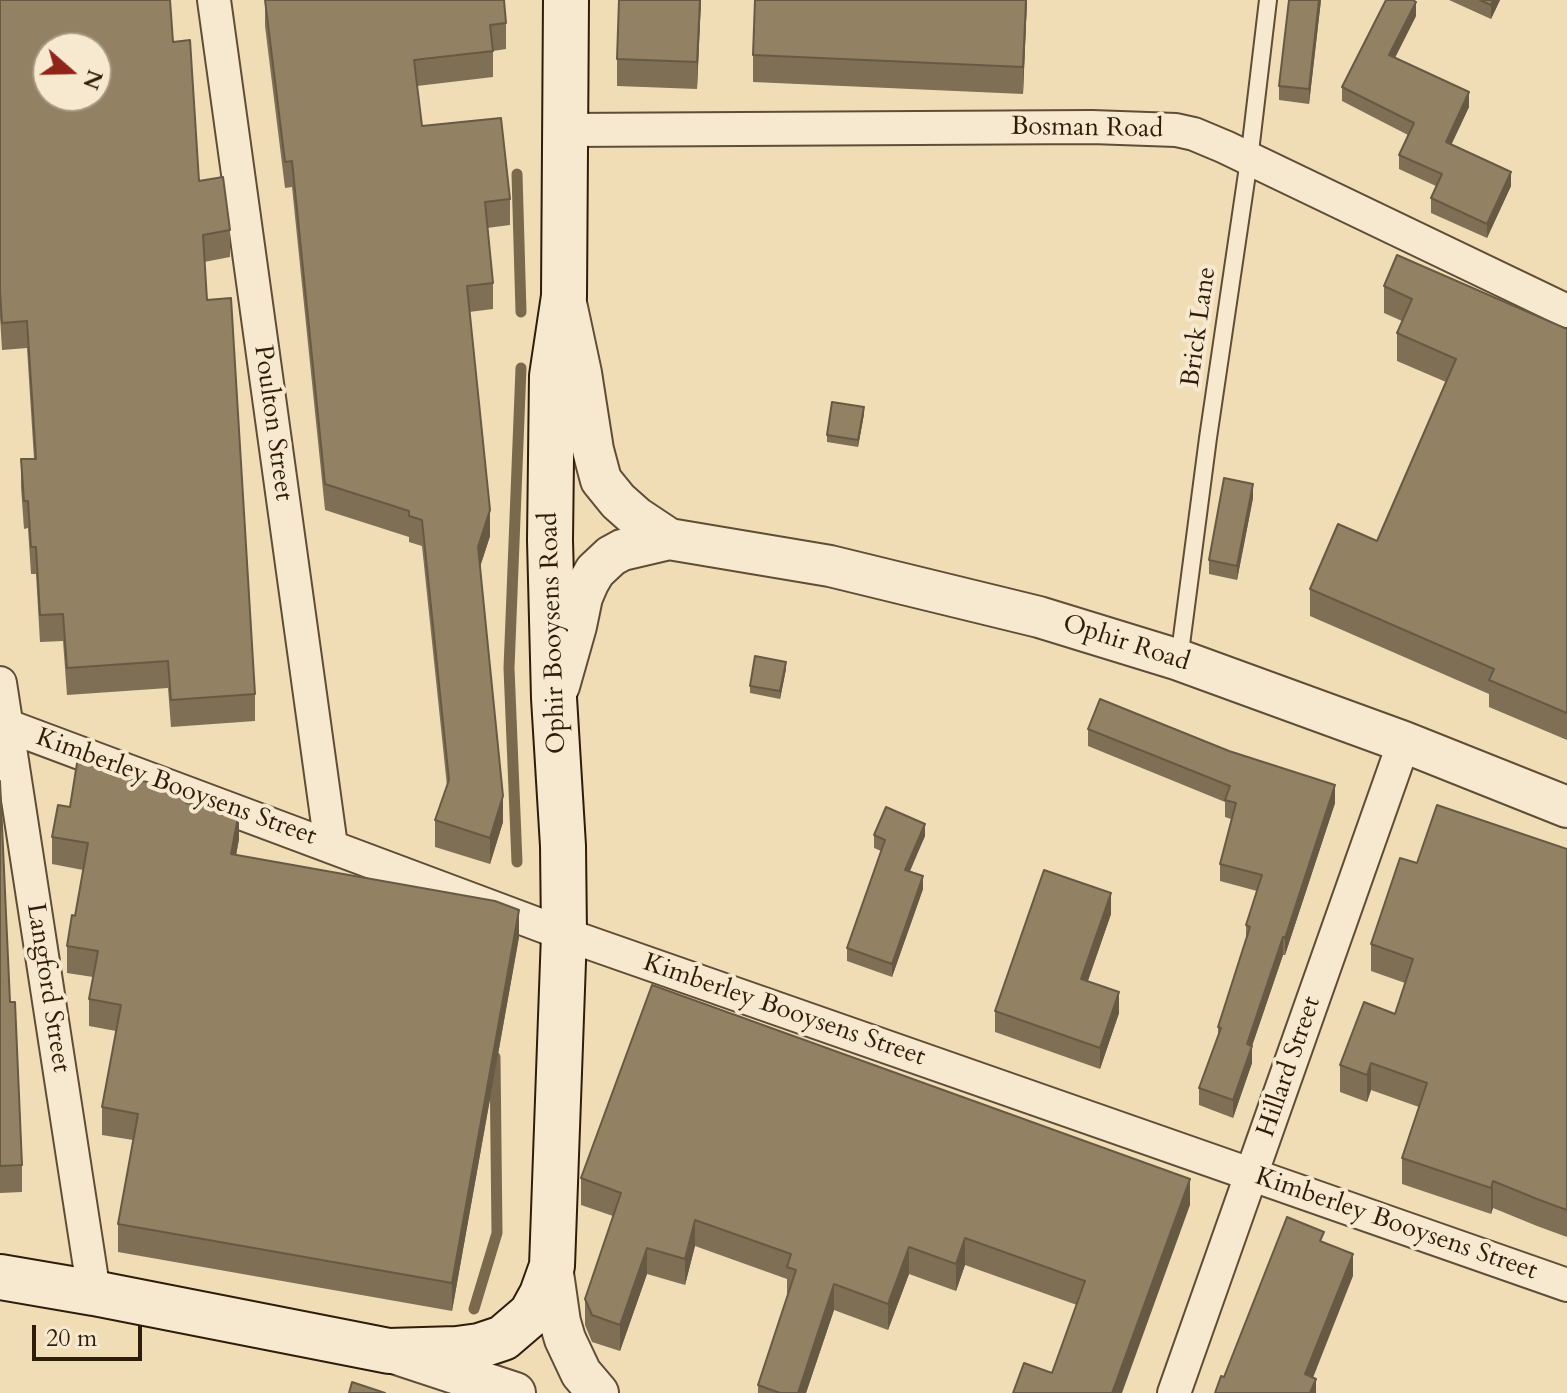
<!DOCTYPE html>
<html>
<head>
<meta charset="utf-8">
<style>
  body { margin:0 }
  #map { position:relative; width:1567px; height:1393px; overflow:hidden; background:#f1ddb5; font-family:Cardo,serif }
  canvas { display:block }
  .north { position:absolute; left:32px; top:32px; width:80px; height:80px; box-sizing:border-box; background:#f6e9cf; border:2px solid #a69781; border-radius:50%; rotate:110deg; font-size:22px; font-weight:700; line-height:32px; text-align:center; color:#2e1d0b }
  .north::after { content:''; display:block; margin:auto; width:28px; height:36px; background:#8f2418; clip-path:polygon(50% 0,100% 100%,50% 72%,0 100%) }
  .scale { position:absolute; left:32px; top:1325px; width:110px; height:36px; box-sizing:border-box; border:4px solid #2e1d0b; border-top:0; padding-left:10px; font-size:24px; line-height:28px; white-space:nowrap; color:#2e1d0b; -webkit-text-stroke:6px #f6e9cf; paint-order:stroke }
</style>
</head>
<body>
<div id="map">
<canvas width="1567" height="1393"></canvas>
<div class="north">N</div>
<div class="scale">20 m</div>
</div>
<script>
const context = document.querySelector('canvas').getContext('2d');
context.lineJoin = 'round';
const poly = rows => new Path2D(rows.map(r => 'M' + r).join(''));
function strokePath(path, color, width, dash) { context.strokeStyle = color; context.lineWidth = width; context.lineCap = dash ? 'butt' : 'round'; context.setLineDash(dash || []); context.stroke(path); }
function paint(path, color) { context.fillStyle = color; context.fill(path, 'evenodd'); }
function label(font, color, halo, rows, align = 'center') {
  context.font = font + ' Cardo,serif'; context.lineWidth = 8; context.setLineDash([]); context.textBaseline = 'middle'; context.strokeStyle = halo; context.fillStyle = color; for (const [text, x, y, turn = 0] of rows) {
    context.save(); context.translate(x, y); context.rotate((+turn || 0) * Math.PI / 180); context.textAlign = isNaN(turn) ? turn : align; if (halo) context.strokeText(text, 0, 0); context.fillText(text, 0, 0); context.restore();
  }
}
strokePath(poly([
  [517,174,521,312],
  [517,862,509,668,521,368],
  [474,1309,497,1233,495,1057]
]), '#7b694e', 11);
const service = poly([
  [1179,660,1208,438,1249,160,1268,0]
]);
const minor = poly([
  [214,0,331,846],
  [567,130,1092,127,1176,130,1194,134,1225,147,1567,311],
  [0,683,94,1293],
  [0,723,564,934,1567,1285],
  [1174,1393,1404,742]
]);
const tertiary = poly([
  [566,303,581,373,593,450,601,480,618,501,636,517,669,539],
  [559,686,576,626,582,597,588,583,595,571,611,556,622,550,669,539,830,566,1039,617,1179,660,1404,742,1567,807],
  [552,1266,560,1322,565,1339,581,1373,598,1393],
  [397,1354,515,1393]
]);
const secondary = poly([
  [0,1277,94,1293,389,1351,457,1349,479,1346,503,1338,531,1314,542,1294,552,1266,564,934,563,846,554,698,550,540,552,376,564,296,566,0]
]);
strokePath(service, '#5f4d36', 20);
strokePath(minor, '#5f4d36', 36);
strokePath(tertiary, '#5f4d36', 44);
strokePath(secondary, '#2e1d0b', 48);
strokePath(service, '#f6e9cf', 16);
strokePath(minor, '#f6e9cf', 32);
strokePath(tertiary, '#f6e9cf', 40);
strokePath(secondary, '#f6e9cf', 44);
paint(poly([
  [0,0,173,42,199,181,230,230,230,257,204,262,207,300,255,694,255,721,171,727,168,688,67,695,63,641,40,642,36,574,31,574,28,528,24,529,21,487,21,459,34,459,27,348,2,350,0,317],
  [265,0,506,23,506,49,493,51,493,77,417,86,422,126,510,199,510,225,487,228,493,283,493,309,469,312,490,536,480,567,503,822,490,864,435,847,435,820,447,786,422,546,409,542,409,537,325,510,292,187,285,188,265,26],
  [701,0,697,89,617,86,617,59],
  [1027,0,1023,94,753,82,753,55],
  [1321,0,1309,104,1279,100,1279,86],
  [1449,0,1500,0,1491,19],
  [1416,16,1395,58,1469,107,1451,145,1511,186,1487,238,1431,213,1431,198,1436,186,1399,169,1399,155,1408,135,1342,101,1342,87],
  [1384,286,1567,329,1567,740,1489,707,1489,694,1310,616,1310,589,1377,541,1446,382,1397,361,1397,333,1402,321,1384,313],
  [864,414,858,447,827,442,827,435],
  [1253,498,1237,580,1209,574,1209,560],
  [786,669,780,699,750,693,750,686],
  [1088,729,1335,803,1285,955,1283,955,1252,1046,1252,1063,1233,1118,1199,1105,1199,1088,1218,1038,1218,1027,1246,941,1246,925,1257,891,1220,881,1220,864,1231,819,1225,817,1225,802,1088,746],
  [124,778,188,803,239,839,236,855,519,937,452,1311,118,1252,118,1224,133,1140,102,1135,102,1107,116,1031,89,1026,89,999,93,977,67,973,67,946,75,916,83,870,52,864,52,837,70,807],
  [0,781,10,1002,22,1165,22,1192,0,1193],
  [874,835,925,836,909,871,923,889,892,977,847,961,847,948,881,851,874,848],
  [1567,849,1567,1237,1537,1226,1493,1208,1491,1214,1402,1184,1402,1158,1419,1107,1371,1090,1367,1102,1340,1092,1340,1065,1395,1014,1405,983,1371,971,1371,944,1417,863],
  [1111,914,1088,981,1119,1013,1100,1069,995,1032,995,1011],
  [581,1178,1190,1205,1052,1373,1077,1305,965,1265,956,1291,909,1274,888,1330,834,1310,806,1393,758,1393,758,1385,788,1294,787,1293,787,1279,695,1246,685,1285,647,1274,620,1351,592,1342,585,1325,585,1299,613,1216,581,1205]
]), '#7e6f55');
paint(poly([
  [700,0,701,0,697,89,697,62],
  [1026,0,1027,0,1023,94,1023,67],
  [1319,0,1321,0,1309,104,1309,89],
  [1493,0,1500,0,1491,19,1491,5],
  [1416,2,1416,16,1389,69,1389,55],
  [1469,92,1469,107,1446,156,1446,142],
  [1511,172,1511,186,1487,238,1487,224],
  [864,407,864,414,858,447,858,440],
  [1253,484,1253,498,1237,580,1237,566],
  [490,510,490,536,478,573,478,547],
  [786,662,786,669,780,699,780,691],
  [1335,785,1335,803,1285,955,1285,938],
  [503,796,503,822,490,864,490,838],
  [239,812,239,839,231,882,231,854],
  [925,824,925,836,905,883,905,870],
  [923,876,923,889,892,977,892,964],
  [1111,893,1111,914,1081,1000,1081,979],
  [519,910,519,937,452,1311,452,1283],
  [1283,937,1283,955,1252,1046,1252,1063,1233,1118,1233,1100,1247,1044],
  [1119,992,1119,1013,1100,1069,1100,1048],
  [1371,1063,1371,1090,1367,1102,1367,1075],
  [1190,1179,1190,1205,1122,1393,1112,1393],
  [1493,1181,1493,1208,1491,1214,1491,1188],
  [695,1220,695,1246,685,1285,685,1259],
  [965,1238,965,1265,956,1291,956,1264],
  [909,1247,909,1274,888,1330,888,1304],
  [647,1248,647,1274,620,1351,620,1325],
  [1353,1254,1353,1276,1307,1393,1305,1374],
  [834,1284,834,1310,806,1393,798,1393],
  [1316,1379,1316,1393,1310,1393]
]), '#675a45');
const building = poly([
  [0,0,170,0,173,42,190,40,199,181,223,177,230,230,203,235,207,300,231,298,255,694,171,700,168,661,67,668,63,614,40,615,36,547,31,547,28,501,24,501,21,459,36,459,27,321,2,323,0,290,0,0],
  [48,48,96,48,96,96,48,96,48,48],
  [265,0,504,0,506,23,490,25,493,51,414,60,422,126,501,118,510,199,485,202,493,283,467,286,490,510,478,547,503,796,490,838,435,820,449,780,422,520,409,516,409,511,325,484,292,161,285,162,265,0],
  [619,0,700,0,697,62,617,59,619,0],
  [755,0,1026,0,1023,67,753,55,755,0],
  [1289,0,1319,0,1309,89,1279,86,1289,0],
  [1386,0,1413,0,1416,2,1389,55,1469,92,1446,142,1511,172,1487,224,1431,198,1442,174,1399,155,1414,123,1342,87,1386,0],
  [1480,0,1493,0,1491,5,1480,0],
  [1397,255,1567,329,1567,713,1489,680,1494,669,1310,589,1338,524,1377,541,1456,359,1397,333,1412,299,1384,286,1397,255],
  [832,402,864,407,858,440,827,435,832,402],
  [1224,478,1253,484,1237,566,1209,560,1224,478],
  [755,656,786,662,780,691,750,686,755,656],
  [1100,699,1229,751,1335,785,1285,938,1283,937,1247,1044,1252,1046,1233,1100,1199,1088,1221,1028,1218,1027,1250,927,1246,925,1262,875,1220,864,1236,803,1225,800,1230,786,1088,729,1100,699],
  [78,757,124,765,122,777,188,790,186,803,239,812,231,854,495,901,519,910,452,1283,118,1224,138,1114,102,1107,121,1005,89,999,98,951,67,946,72,915,75,916,88,843,52,837,58,805,70,807,78,757],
  [0,781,10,1002,15,1002,22,1165,0,1166,0,781],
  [1437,805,1567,849,1567,1210,1537,1199,1493,1181,1491,1188,1402,1158,1427,1083,1371,1063,1367,1075,1340,1065,1364,1002,1395,1014,1413,959,1371,944,1400,858,1417,863,1437,805],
  [886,807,925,824,905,870,923,876,892,964,847,948,885,840,874,835,886,807],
  [1044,870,1111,893,1081,979,1119,992,1100,1048,995,1011,1044,870],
  [652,985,1190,1179,1112,1393,1013,1393,1024,1363,1052,1373,1085,1281,965,1238,956,1264,909,1247,888,1304,834,1284,798,1393,780,1393,758,1385,796,1270,787,1267,791,1254,695,1220,685,1259,647,1248,620,1325,592,1315,585,1299,621,1193,581,1178,652,985],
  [1287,1217,1324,1232,1320,1241,1353,1254,1305,1374,1316,1379,1310,1393,1215,1393,1221,1376,1224,1377,1287,1217],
  [352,1382,385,1393,349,1393,352,1382]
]);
paint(building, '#938163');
strokePath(building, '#675a45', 2);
label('26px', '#2e1d0b', '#f6e9cf', [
  ["Bosman Road",1087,129,1],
  ["Brick Lane",1200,327,-82],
  ["Poulton Street",272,423,82],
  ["Ophir Booysens Road",554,633,-92],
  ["Ophir Road",1126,644,18],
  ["Kimberley Booysens Street",176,788,20],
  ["Langford Street",47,988,81],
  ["Kimberley Booysens Street",784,1011,19],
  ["Hillard Street",1290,1067,-71],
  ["Kimberley Booysens Street",1396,1225,19]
]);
</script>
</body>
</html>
